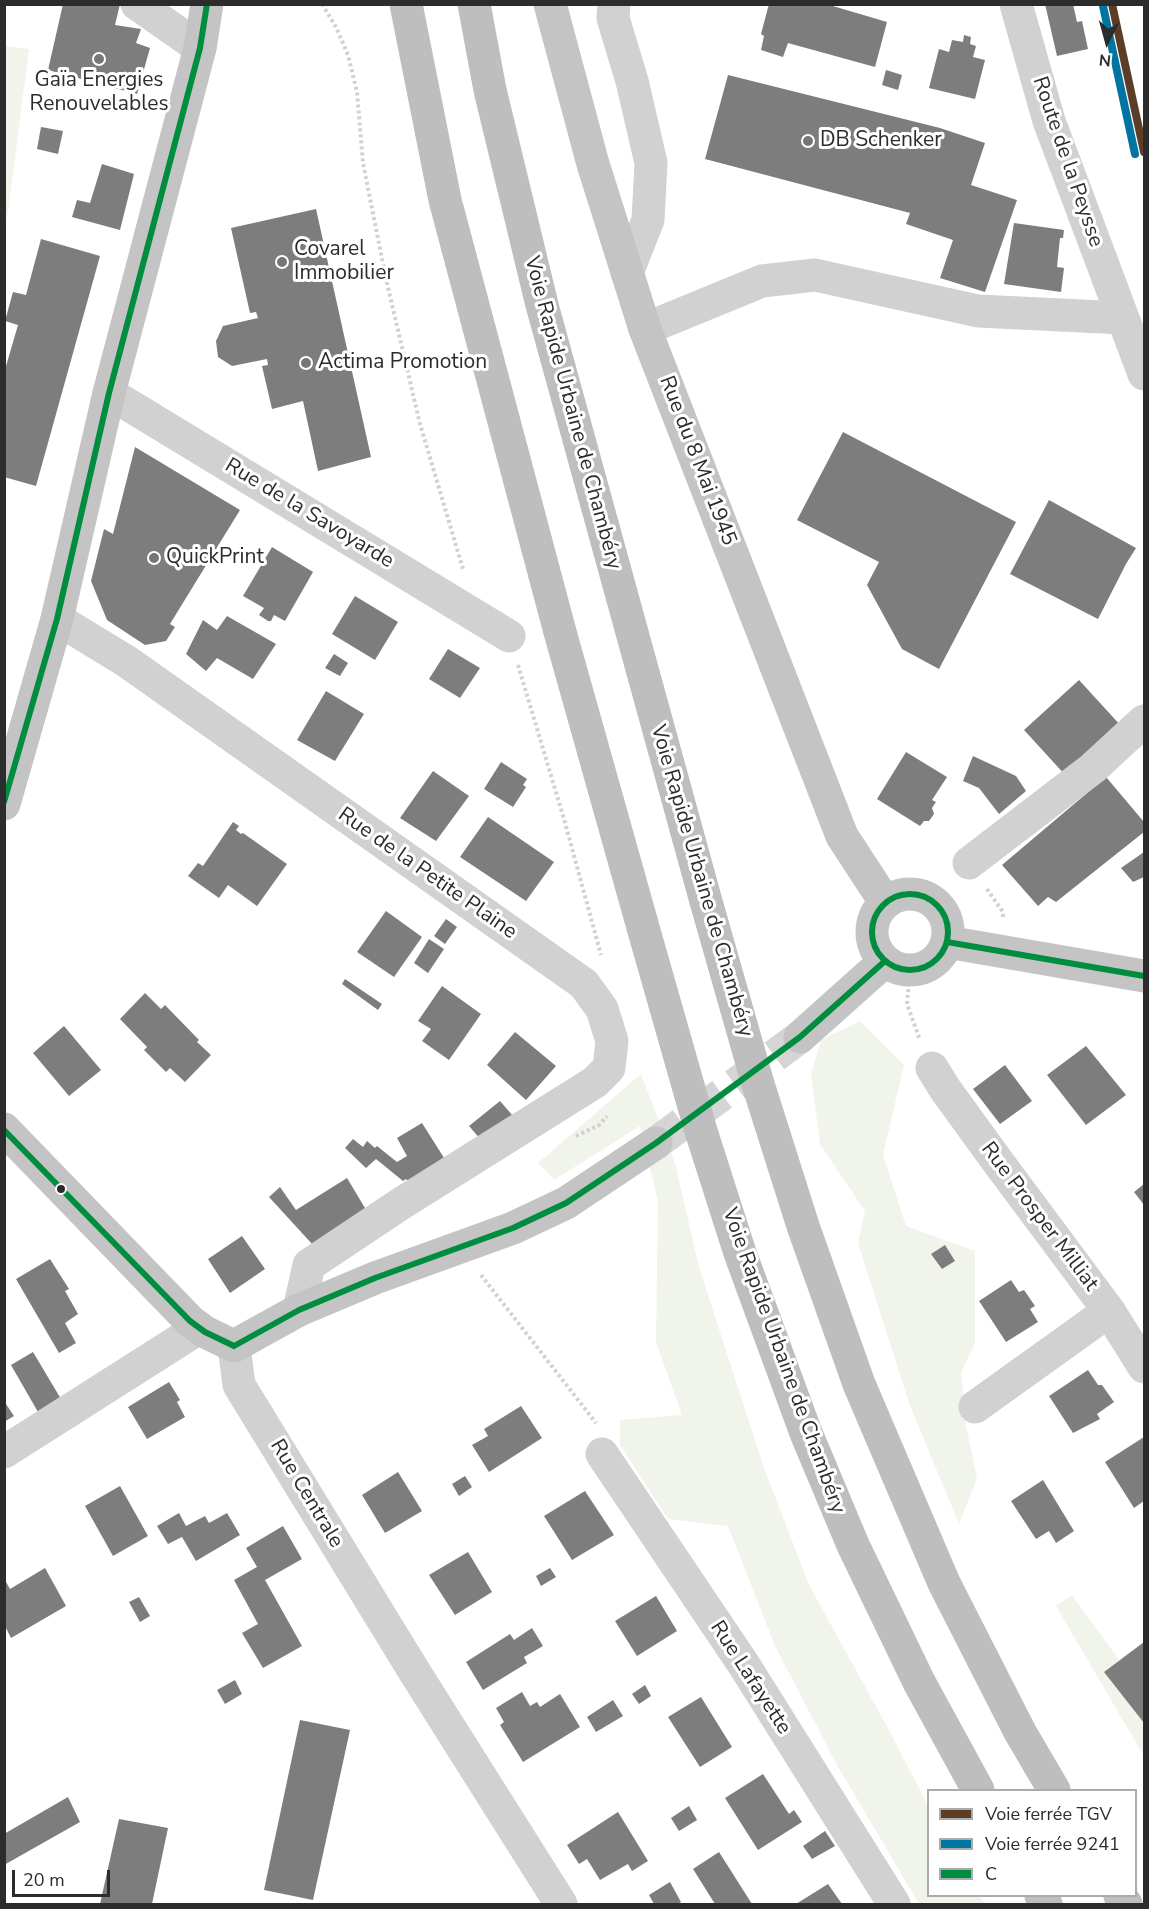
<!DOCTYPE html>
<html>
<head>
<meta charset="utf-8">
<style>
  body { margin:0 }
  #map { position:relative; width:1149px; height:1909px; overflow:hidden; background:#fff; font-family:"Nunito Sans",sans-serif }
  canvas { display:block }
  .frame { position:absolute; inset:0; border:6px solid #2c2c2c; pointer-events:none }
  .legend { position:absolute; left:927px; top:1789px; width:210px; height:108px; box-sizing:border-box; background:#fff; border:2px solid #ababab; margin:0; padding:8px 10px; list-style:none; font-size:18px; color:#2c2c2c }
  .legend li { display:flex; align-items:center; gap:12px; height:30px }
  .legend b { width:30px; border:2px solid #ababab }
  .north { position:absolute; left:1077px; top:12px; width:60px; height:60px; -webkit-text-stroke:4px #fff; paint-order:stroke; rotate:186deg; font-size:16px; font-weight:700; line-height:24px; text-align:center; color:#2c2c2c }
  .north::after { content:''; display:block; margin:auto; width:21px; height:27px; background:#2c2c2c; clip-path:polygon(50% 0,100% 100%,50% 72%,0 100%) }
  .scale { position:absolute; left:12px; top:1870px; width:98px; height:27px; box-sizing:border-box; border:3px solid #2c2c2c; border-top:0; padding-left:8px; font-size:18px; line-height:21px; white-space:nowrap; color:#2c2c2c; -webkit-text-stroke:4px #fff; paint-order:stroke }
</style>
</head>
<body>
<div id="map">
<canvas width="1149" height="1909"></canvas>
<div class="frame"></div>
<ul class="legend">
<li><b style="height:8px;background:#5c3e26"></b>Voie ferrée TGV</li>
<li><b style="height:8px;background:#0075a1"></b>Voie ferrée 9241</li>
<li><b style="height:8px;background:#008d3f"></b>C</li>
</ul>
<div class="north">N</div>
<div class="scale">20 m</div>
</div>
<script>
const context = document.querySelector('canvas').getContext('2d');
context.lineJoin = 'round';
function paint(path, color) { context.fillStyle = color; context.fill(path, 'evenodd'); }
const poly = rows => new Path2D(rows.map(r => 'M' + r).join(''));
function strokePath(path, color, width, dash) { context.strokeStyle = color; context.lineWidth = width; context.lineCap = dash ? 'butt' : 'round'; context.setLineDash(dash || []); context.stroke(path); }
function label(font, color, halo, rows, align = 'center') {
  context.font = font + ' "Nunito Sans",sans-serif'; context.lineWidth = 6; context.setLineDash([]); context.textBaseline = 'middle'; context.strokeStyle = halo; context.fillStyle = color; for (const [text, x, y, turn = 0] of rows) {
    context.save(); context.translate(x, y); context.rotate((+turn || 0) * Math.PI / 180); context.textAlign = isNaN(turn) ? turn : align; if (halo) context.strokeText(text, 0, 0); context.fillText(text, 0, 0); context.restore();
  }
}
paint(poly([
  [5,46,29,49,8,212,5,222],
  [860,1021,904,1065,883,1155,906,1226,975,1251,975,1343,961,1373,966,1426,977,1478,959,1524,909,1403,858,1243,865,1211,820,1144,811,1074,821,1040],
  [641,1074,675,1163,699,1267,764,1468,809,1585,890,1732,928,1806,928,1896,979,1896,986,1904,919,1904,837,1765,775,1646,728,1526,668,1519,620,1445,620,1420,682,1415,656,1342,658,1201,640,1126,554,1180,538,1163],
  [1072,1595,1119,1660,1104,1672,1144,1723,1144,1756,1056,1606]
]), '#f0f4ea');
paint(poly([
  [63,4,120,4,115,25,141,29,136,43,150,48,137,94,48,70],
  [769,4,826,4,887,22,875,67,788,43,783,57,761,50,764,36,761,34],
  [1045,4,1073,4,1077,22,1082,21,1088,49,1057,56],
  [964,35,971,37,970,44,976,46,973,57,985,60,975,99,929,88,939,49,949,52,952,40,963,42],
  [886,70,902,75,898,90,882,85],
  [728,75,940,128,985,143,971,185,1017,200,985,292,940,278,953,240,906,224,910,213,705,159],
  [41,127,63,131,58,154,37,149],
  [102,164,134,174,120,230,72,217,77,200,90,203],
  [316,209,371,457,318,471,303,401,272,409,262,366,268,365,267,359,232,366,218,357,216,341,223,326,258,318,256,312,250,313,231,228],
  [1014,223,1064,230,1063,238,1060,238,1057,267,1064,268,1061,292,1004,284],
  [41,239,100,256,36,486,4,477,4,373,18,325,5,321,13,292,26,295],
  [843,432,1016,522,939,669,902,649,867,585,879,562,797,520],
  [135,447,240,510,170,624,175,627,166,641,145,645,107,620,91,581,104,529,113,534],
  [1049,500,1136,548,1126,564,1098,619,1010,574],
  [272,547,313,572,285,621,274,615,271,621,268,621,259,615,264,608,243,596],
  [355,596,398,622,375,660,332,634],
  [227,616,276,644,253,679,217,658,206,671,186,654,203,620,217,630],
  [448,649,480,668,460,698,429,679],
  [334,654,348,663,340,676,325,668],
  [1079,680,1122,727,1067,777,1024,730],
  [326,691,364,714,335,761,297,740],
  [906,752,947,777,932,800,936,802,932,808,934,814,929,821,924,821,920,826,877,799],
  [973,756,1016,776,1026,791,999,814,979,788,963,781],
  [501,762,527,779,523,785,526,787,513,807,484,789],
  [433,771,469,796,436,841,400,818],
  [1106,777,1144,822,1144,832,1056,902,1048,897,1038,906,1002,865],
  [488,817,554,862,526,901,460,857],
  [233,822,239,826,236,830,241,834,243,833,287,864,257,906,228,885,219,898,188,876,198,863,203,866],
  [1144,852,1144,877,1133,882,1121,868],
  [386,911,422,937,394,977,357,952],
  [446,919,457,927,445,944,434,936],
  [429,939,444,949,428,973,414,963],
  [345,979,382,1004,378,1010,342,984],
  [442,986,481,1014,449,1060,422,1041,431,1029,418,1021],
  [145,993,161,1009,165,1005,199,1040,197,1042,211,1055,185,1082,170,1068,166,1072,144,1050,147,1047,120,1019],
  [64,1026,101,1070,69,1096,33,1053],
  [515,1032,556,1066,526,1100,487,1065],
  [1086,1046,1126,1095,1086,1125,1047,1075],
  [1005,1065,1032,1101,1000,1124,973,1089],
  [500,1101,513,1116,482,1141,469,1126],
  [422,1123,446,1161,410,1182,406,1179,403,1181,376,1159,366,1168,345,1148,353,1139,363,1147,367,1141,375,1148,377,1146,397,1162,407,1156,397,1138],
  [347,1178,368,1213,313,1245,269,1197,280,1187,296,1210],
  [1144,1184,1144,1205,1134,1192],
  [242,1236,265,1269,230,1293,208,1259],
  [945,1245,955,1261,942,1269,931,1254],
  [50,1259,69,1289,65,1291,78,1314,65,1323,76,1343,59,1353,16,1279],
  [1011,1280,1019,1292,1024,1290,1035,1306,1030,1309,1038,1322,1006,1342,979,1301],
  [33,1352,61,1399,38,1412,11,1365],
  [1088,1370,1098,1385,1102,1385,1114,1402,1097,1414,1100,1419,1073,1433,1049,1396],
  [169,1382,180,1400,177,1402,185,1417,147,1439,128,1407],
  [4,1401,14,1416,4,1422],
  [521,1406,542,1438,489,1472,472,1445,488,1436,484,1429],
  [1144,1437,1144,1501,1134,1508,1105,1462],
  [398,1472,422,1511,385,1533,362,1495],
  [465,1476,472,1487,459,1496,452,1484],
  [1043,1480,1074,1531,1056,1543,1049,1531,1036,1539,1011,1501],
  [120,1486,148,1536,113,1556,85,1506],
  [585,1491,614,1535,572,1560,544,1516],
  [179,1513,186,1526,205,1516,209,1523,227,1513,240,1535,196,1561,182,1537,168,1544,157,1526],
  [283,1526,302,1559,265,1580,302,1646,263,1668,242,1633,258,1624,234,1580,257,1567,246,1548],
  [468,1552,492,1592,455,1615,429,1575],
  [45,1568,66,1606,11,1638,5,1626,5,1580,10,1589],
  [550,1568,556,1577,541,1586,536,1576],
  [656,1596,677,1631,637,1656,615,1621],
  [139,1597,150,1616,140,1622,129,1602],
  [532,1628,543,1646,524,1657,527,1663,483,1690,466,1662,510,1634,514,1640],
  [1144,1642,1144,1723,1104,1672],
  [235,1680,242,1694,225,1704,217,1690],
  [645,1685,651,1696,639,1704,632,1694],
  [522,1692,530,1706,537,1702,540,1707,560,1694,580,1727,523,1762,500,1725,504,1722,496,1708],
  [701,1697,732,1747,700,1767,668,1717],
  [613,1700,623,1716,596,1732,587,1717],
  [300,1720,350,1730,313,1900,264,1890],
  [763,1774,789,1814,794,1810,802,1822,758,1850,725,1798],
  [68,1797,80,1822,4,1865,4,1834],
  [689,1806,697,1820,679,1831,671,1818],
  [618,1812,648,1861,632,1871,628,1864,600,1880,587,1859,579,1864,567,1845],
  [119,1819,168,1828,152,1904,100,1904],
  [825,1831,835,1846,812,1859,803,1846],
  [719,1852,752,1904,715,1904,693,1869],
  [670,1882,681,1902,677,1904,654,1904,649,1895],
  [828,1884,842,1904,796,1904]
]), '#7d7d7d');
strokePath(poly([
  [656,1143,800,1037]
]), '#d5d5d5', 33, [33, 16]);
strokePath(poly([
  [322,4,336,27,348,55,357,92,363,163,386,279,420,424,463,569],
  [518,665,564,819,601,955],
  [987,889,1003,912,1003,918],
  [909,983,907,1004,920,1040],
  [576,1136,599,1125,607,1116],
  [481,1275,596,1423]
]), '#d1d1d1', 4, [3, 3]);
strokePath(poly([
  [137,4,200,48],
  [614,4,613,18,632,81,651,163,648,220,627,273],
  [1016,4,1049,121,1144,374],
  [645,329,762,281,815,275,978,311,1123,318],
  [109,393,509,636],
  [57,619,126,661,584,984,602,1009,612,1041,609,1068,595,1082,402,1203,309,1265,299,1310],
  [969,863,1093,768,1144,721],
  [932,1068,945,1089,998,1162,1109,1311,1144,1367],
  [234,1346,239,1385,414,1671,561,1904],
  [975,1407,1109,1311],
  [4,1452,199,1328],
  [602,1454,744,1665,894,1904]
]), '#d1d1d1', 33);
strokePath(poly([
  [550,4,593,164,645,329,842,836,885,902],
  [4,804,57,619,109,393,200,48,207,4],
  '872 932a38 38 0 1 1 76 0a38 38 0 1 1-76 0Z',
  [947,942,1144,976],
  [800,1037,885,961],
  [4,1129,190,1321,205,1332,234,1346,299,1310,375,1278,513,1228,566,1203,656,1143]
]), '#c4c4c4', 33);
strokePath(poly([
  [406,4,445,200,560,632,648,945,701,1131,740,1253,806,1433,853,1545,919,1682,978,1790],
  [474,4,490,90,542,305,705,898,758,1084,803,1226,859,1384,944,1583,1020,1732,1054,1790],
  [1041,1896,1046,1904],
  [1120,1896,1126,1904]
]), '#bebebe', 33);
strokePath(poly([
  [4,802,57,619,109,393,200,48,207,4],
  '872 932a38 38 0 1 1 76 0a38 38 0 1 1-76 0Z',
  [947,942,1144,976],
  [4,1130,190,1321,205,1332,234,1346],
  [234,1346,299,1310,375,1278,513,1228,566,1203,656,1143,800,1037,885,961]
]), '#008d3f', 6);
strokePath(poly([
  [1112,4,1144,152]
]), '#5c3e26', 8);
strokePath(poly([
  [1103,6,1135,154]
]), '#0075a1', 8);
for (const [x, y, r, color] of [
  [99,59,6,"#767676"],
  [808,141,6,"#767676"],
  [282,262,6,"#767676"],
  [306,363,6,"#767676"],
  [154,558,6,"#767676"],
  [61,1189,5,"#2c2c2c"]
]) { const dot = new Path2D(); dot.arc(x, y, r, 0, 2 * Math.PI); context.fillStyle = color; context.fill(dot); strokePath(dot, '#fff', 2); }
label('21px', '#2c2c2c', '#fff', [
  ["Gaïa Energies",99,81,"center"],
  ["Renouvelables",99,105,"center"],
  ["DB Schenker",820,141],
  ["Covarel",294,250],
  ["Immobilier",294,274],
  ["Actima Promotion",318,363],
  ["QuickPrint",166,558]
], 'left');
label('21px', '#2c2c2c', '#fff', [
  ["Route de la Peysse",1067,162,71],
  ["Voie Rapide Urbaine de Chambéry",572,413,75],
  ["Rue du 8 Mai 1945",697,461,69],
  ["Rue de la Savoyarde",309,514,31],
  ["Rue de la Petite Plaine",427,874,35],
  ["Voie Rapide Urbaine de Chambéry",701,881,74],
  ["Rue Prosper Milliat",1039,1217,53],
  ["Voie Rapide Urbaine de Chambéry",783,1361,70],
  ["Rue Centrale",306,1494,59],
  ["Rue Lafayette",750,1678,57]
]);
</script>
</body>
</html>
